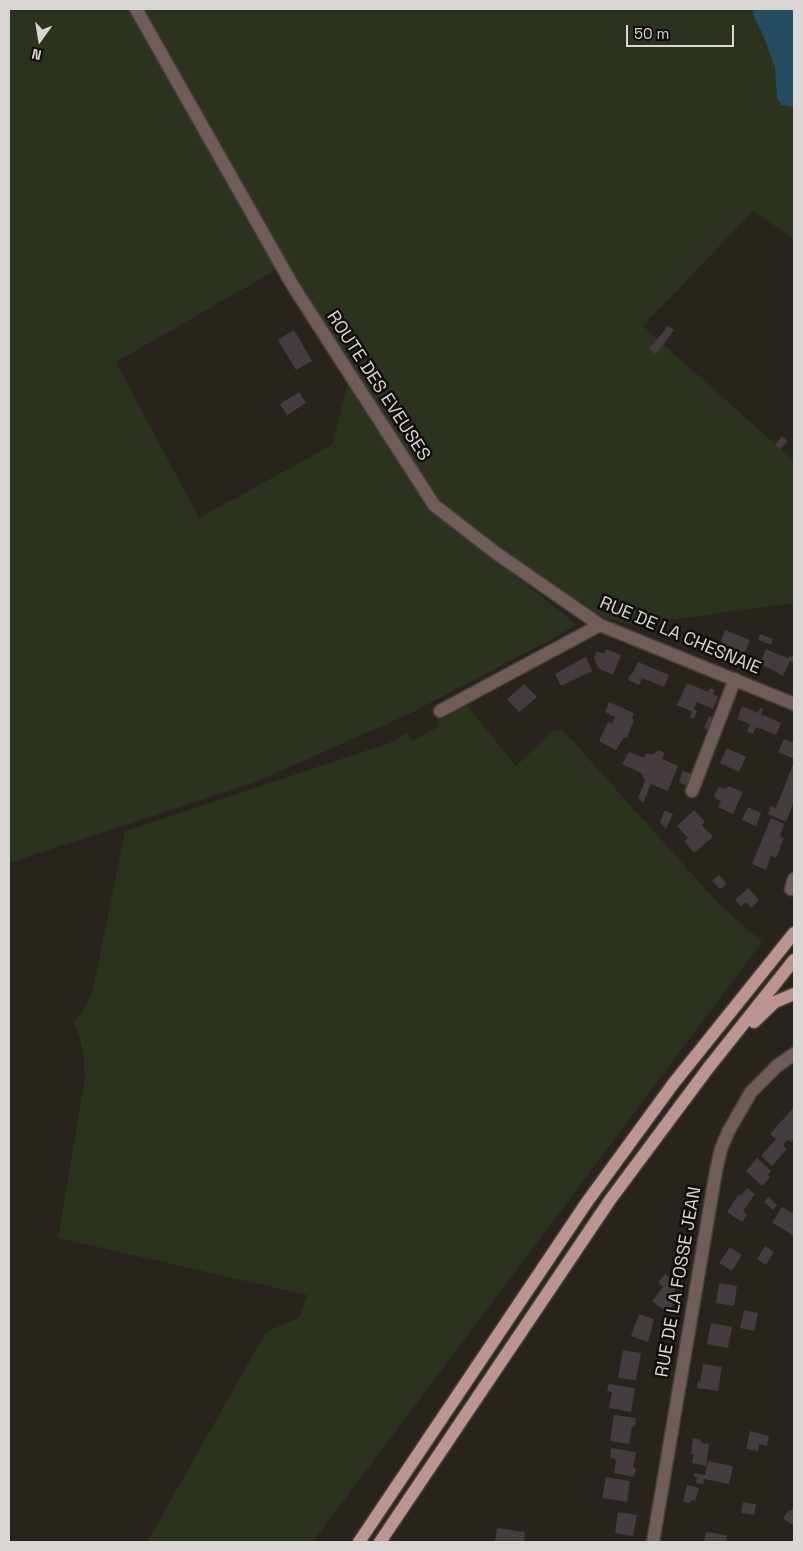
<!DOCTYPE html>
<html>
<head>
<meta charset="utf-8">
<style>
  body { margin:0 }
  #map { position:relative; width:803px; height:1551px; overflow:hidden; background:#29231e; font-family:"Space Grotesk",sans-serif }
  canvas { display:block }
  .frame { position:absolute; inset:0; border:10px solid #dad6d3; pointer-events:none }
  .north { position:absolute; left:15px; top:15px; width:50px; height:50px; -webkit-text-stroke:4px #100d0b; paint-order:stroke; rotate:193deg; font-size:14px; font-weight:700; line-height:20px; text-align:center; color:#dad6d3 }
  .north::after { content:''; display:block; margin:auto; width:18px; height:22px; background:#dad6d3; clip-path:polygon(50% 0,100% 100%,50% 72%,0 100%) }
  .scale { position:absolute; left:626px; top:25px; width:108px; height:22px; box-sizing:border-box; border:2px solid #dad6d3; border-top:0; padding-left:6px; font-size:15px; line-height:18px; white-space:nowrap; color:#dad6d3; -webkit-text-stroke:4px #100d0b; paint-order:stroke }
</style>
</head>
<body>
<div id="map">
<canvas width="803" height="1551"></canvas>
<div class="frame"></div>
<div class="north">N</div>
<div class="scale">50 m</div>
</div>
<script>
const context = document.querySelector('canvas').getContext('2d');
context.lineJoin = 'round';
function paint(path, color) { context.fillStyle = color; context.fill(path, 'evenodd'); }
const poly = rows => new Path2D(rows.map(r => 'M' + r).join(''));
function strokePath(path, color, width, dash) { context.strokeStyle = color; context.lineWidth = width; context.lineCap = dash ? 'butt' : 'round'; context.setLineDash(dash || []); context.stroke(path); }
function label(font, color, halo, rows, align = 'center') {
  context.font = font + ' "Space Grotesk",sans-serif'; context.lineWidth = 5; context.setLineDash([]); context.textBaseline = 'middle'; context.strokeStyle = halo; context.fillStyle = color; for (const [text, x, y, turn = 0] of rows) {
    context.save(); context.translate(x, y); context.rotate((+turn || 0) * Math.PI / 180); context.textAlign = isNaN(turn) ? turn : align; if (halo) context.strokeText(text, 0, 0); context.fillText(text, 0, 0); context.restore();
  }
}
paint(poly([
  [9,9,794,9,794,239,753,211,643,326,794,461,794,603,633,625,605,618,535,576,430,508,576,624,558,636,409,714,253,783,9,863],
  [278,269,348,382,332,445,199,518,116,362],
  [463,701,516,766,554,730,563,730,718,903,762,942,313,1542,147,1542,266,1332,300,1317,307,1295,58,1238,85,1077,83,1052,79,1035,73,1022,82,1013,92,993,125,831,392,742,407,733,412,741,440,726,436,718]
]), '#2b321d');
paint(poly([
  [754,9,794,9,794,107,781,105,777,98,775,67,763,35,753,15]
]), '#264c61');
paint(poly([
  [668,326,674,330,656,354,649,349],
  [294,330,312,361,296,370,278,340],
  [299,392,306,403,287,415,280,404],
  [782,436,788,441,780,449,775,445],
  [725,630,750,640,743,657,719,647],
  [760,634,773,639,771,645,758,640],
  [606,649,621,655,613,675,598,668,594,658,597,651,604,654],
  [766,649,789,659,789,656,792,657,794,652,794,663,790,661,783,676,777,673,777,672,760,664],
  [586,657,592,671,561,686,555,674],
  [638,662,669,675,664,687,642,678,639,685,628,680,630,674,632,674],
  [687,683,708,692,710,688,715,690,713,694,718,696,713,709,697,702,694,709,697,711,694,719,690,717,692,712,677,705],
  [524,684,537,697,519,712,507,699],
  [609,702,634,713,632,718,634,720,627,738,624,737,616,750,599,741,608,722,612,724,615,717,605,712],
  [742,706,758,713,760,708,763,709,761,714,781,723,776,735,756,727,753,734,747,731,750,724,737,719],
  [709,716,718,719,709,730,704,728],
  [784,739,794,743,794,759,778,752],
  [727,748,746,757,739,772,720,763],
  [658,750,665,753,662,759,678,766,668,791,651,784,643,803,638,798,645,781,641,773,622,764,629,752,644,758,646,753,653,755],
  [794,762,794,805,793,804,786,822,768,814,771,806,776,808],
  [683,771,694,775,689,787,679,782],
  [728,786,743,792,733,814,718,807,721,801,715,798,714,795,718,788,720,787,726,789],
  [748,807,761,813,756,826,742,820],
  [665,810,673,814,666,829,660,822],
  [694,810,705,822,702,825,713,837,694,853,684,841,688,838,677,826],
  [771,818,784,824,780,837,784,838,776,858,771,856,766,870,752,864],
  [719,875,727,884,720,889,712,881],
  [748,888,759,900,751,908,746,902,741,906,735,900],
  [794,1107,794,1138,791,1142,788,1140,783,1145,787,1149,772,1166,761,1156,776,1139,770,1134],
  [757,1158,771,1171,768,1175,770,1177,762,1186,746,1171],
  [747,1188,755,1194,743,1211,747,1215,742,1222,727,1212,739,1194,741,1196],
  [768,1197,777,1205,773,1210,764,1202],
  [782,1207,794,1214,794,1234,792,1235,772,1222],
  [765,1246,774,1252,766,1265,757,1259],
  [730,1247,742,1255,732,1271,719,1263],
  [665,1274,679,1284,672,1294,678,1299,668,1313,652,1301,663,1287,658,1282],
  [719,1283,737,1286,734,1306,716,1303],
  [744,1310,758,1313,754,1331,740,1328],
  [639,1314,654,1319,648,1342,631,1336],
  [711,1323,732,1327,728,1348,707,1344],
  [623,1350,641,1353,636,1380,618,1378],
  [703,1364,722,1367,718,1391,697,1388,698,1381,700,1382],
  [609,1384,635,1388,631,1412,609,1408,612,1392,607,1391],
  [614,1415,636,1418,635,1427,632,1426,629,1444,610,1441],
  [750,1431,769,1436,767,1446,759,1444,758,1451,746,1449],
  [693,1438,701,1440,701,1443,709,1444,706,1466,692,1463,694,1454,691,1454],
  [611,1448,636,1452,633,1467,636,1468,634,1477,614,1473,616,1459,610,1458],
  [708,1461,733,1466,729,1484,704,1479,703,1484,696,1483,697,1477,694,1477,694,1473,705,1475],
  [606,1477,630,1481,627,1502,602,1498],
  [687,1485,699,1488,695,1501,691,1500,690,1503,683,1502],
  [743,1502,756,1504,754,1515,741,1513],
  [794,1507,794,1526,783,1518,789,1510,791,1511],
  [618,1512,637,1515,633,1536,615,1533],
  [497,1528,525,1532,524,1542,495,1542],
  [706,1532,727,1535,726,1542,704,1542]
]), '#443c3e');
const street = poly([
  [136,9,293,286,434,505,496,553,600,625,794,704],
  [440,711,600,625],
  [692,791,735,679],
  [791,889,794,879],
  [653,1542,716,1171,721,1149,728,1132,751,1092,777,1066,794,1054]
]);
const primary = poly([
  [754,1022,775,1002,794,994],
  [359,1542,587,1202,673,1084,794,933],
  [380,1542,610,1200,709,1067,794,960]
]);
strokePath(street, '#45403b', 15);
strokePath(primary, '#45403b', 15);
strokePath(street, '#705c5b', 12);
strokePath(primary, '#bc9492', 12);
label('18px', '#dad6d3', '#100d0b', [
  ["ROUTE DES EVEUSES",378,386,57],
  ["RUE DE LA CHESNAIE",680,636,23],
  ["RUE DE LA FOSSE JEAN",679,1282,-80]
]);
</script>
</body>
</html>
